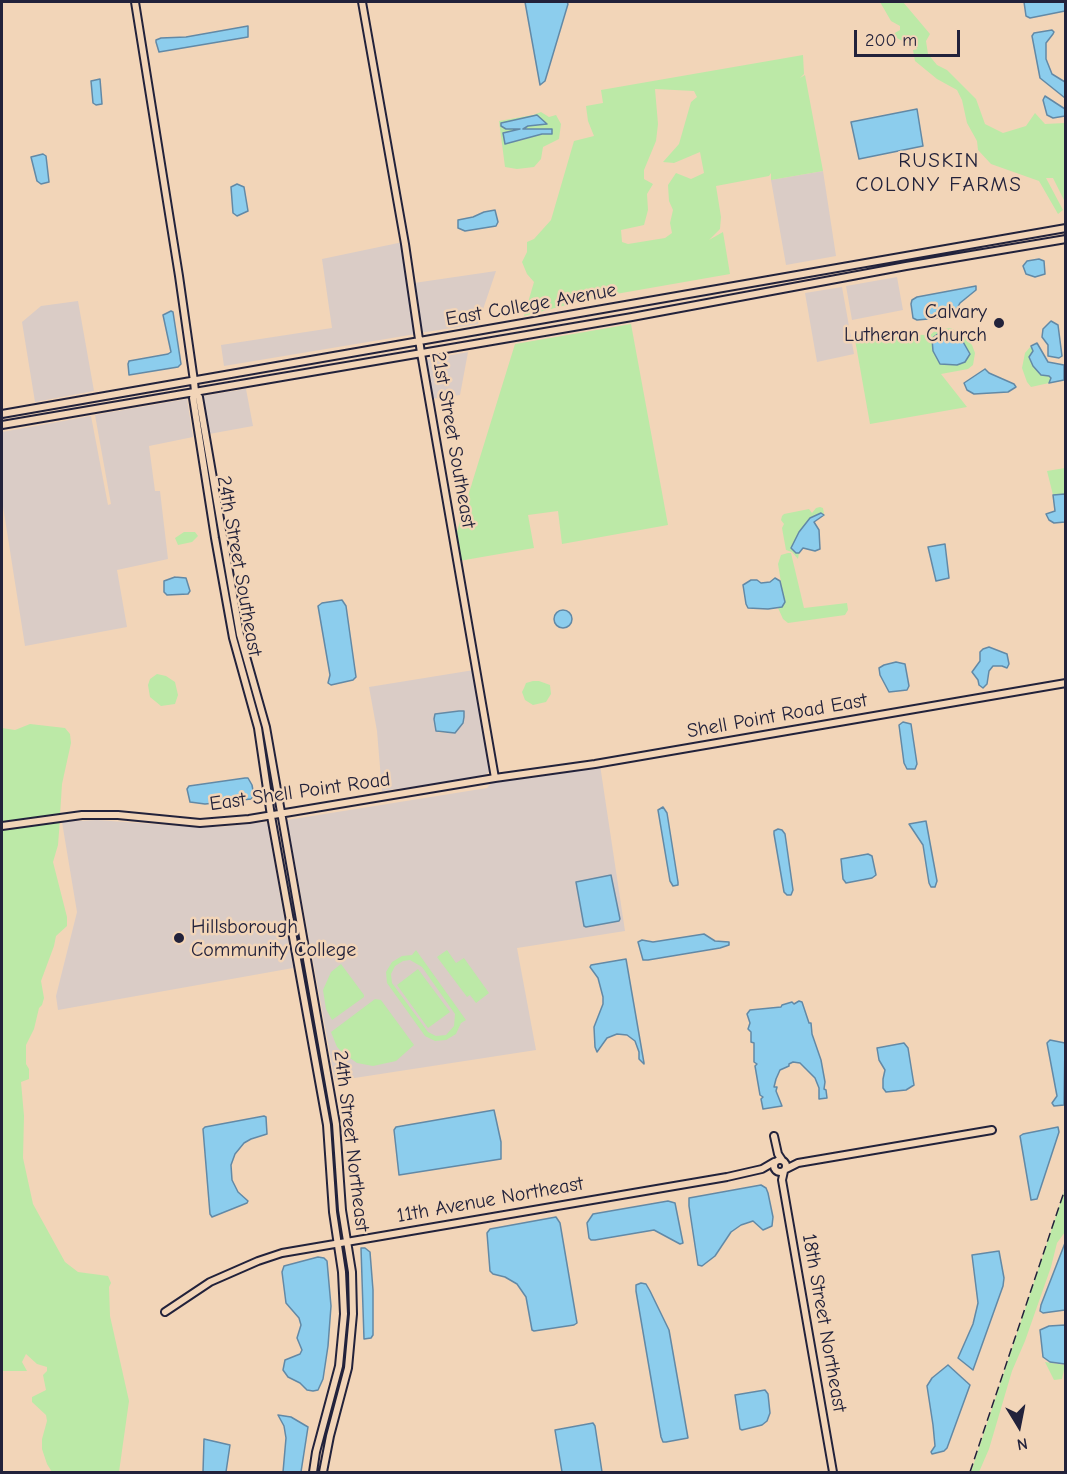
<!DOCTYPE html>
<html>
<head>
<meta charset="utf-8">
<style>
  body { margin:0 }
  #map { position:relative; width:1067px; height:1474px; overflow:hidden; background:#f2d5b8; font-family:"Comic Neue",sans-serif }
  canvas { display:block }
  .frame { position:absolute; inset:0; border:3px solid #22223b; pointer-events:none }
  .north { position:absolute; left:989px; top:1396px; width:60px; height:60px; -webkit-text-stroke:4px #f2d5b8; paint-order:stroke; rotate:170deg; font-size:16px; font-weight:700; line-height:24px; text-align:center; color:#22223b }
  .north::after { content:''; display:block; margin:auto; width:21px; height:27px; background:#22223b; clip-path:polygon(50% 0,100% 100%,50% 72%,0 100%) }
  .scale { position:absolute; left:854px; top:30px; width:106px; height:27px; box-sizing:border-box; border:3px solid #22223b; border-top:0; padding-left:8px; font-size:18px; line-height:21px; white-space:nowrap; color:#22223b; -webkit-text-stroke:4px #f2d5b8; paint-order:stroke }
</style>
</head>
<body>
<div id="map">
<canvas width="1067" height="1474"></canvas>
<div class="frame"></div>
<div class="north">N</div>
<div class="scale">200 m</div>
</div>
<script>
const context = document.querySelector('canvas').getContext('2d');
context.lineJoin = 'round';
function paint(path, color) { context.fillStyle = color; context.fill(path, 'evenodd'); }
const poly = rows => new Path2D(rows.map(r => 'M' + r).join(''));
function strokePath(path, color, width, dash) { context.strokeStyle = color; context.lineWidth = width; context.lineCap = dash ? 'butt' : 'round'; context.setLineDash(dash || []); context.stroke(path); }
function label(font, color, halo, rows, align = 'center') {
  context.font = font + ' "Comic Neue",sans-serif'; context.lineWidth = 5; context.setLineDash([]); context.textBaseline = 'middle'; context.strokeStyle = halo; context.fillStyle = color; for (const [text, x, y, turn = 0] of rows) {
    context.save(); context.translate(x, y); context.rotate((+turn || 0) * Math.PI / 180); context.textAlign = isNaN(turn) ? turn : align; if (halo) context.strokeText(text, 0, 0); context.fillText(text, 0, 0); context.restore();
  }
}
paint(poly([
  [823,171,836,256,786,265,771,180],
  [408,241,414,283,496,271,478,324,420,333],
  [403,242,416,334,224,366,221,345,332,328,322,259],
  [897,277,903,310,852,320,846,286],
  [842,287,854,354,817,362,805,293],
  [78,301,94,391,35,402,22,322,41,306],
  [468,352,460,395,431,399,424,360],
  [246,389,253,426,209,434,203,396],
  [187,399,193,437,149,446,155,491,160,491,168,559,117,570,127,627,25,646,2,500,2,432,91,416,108,505,111,504,95,415],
  [474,670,491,770,483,777,382,791,377,731,369,687],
  [459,711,464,717,463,723,455,733,439,733,436,729,434,715],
  [600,765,625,931,517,948,536,1050,335,1081,287,820,487,788,495,778],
  [97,820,194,827,220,827,267,822,293,968,58,1010,56,996,77,912,62,822]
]), '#daccc6');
paint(poly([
  [880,2,903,2,930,34,926,41,928,54,937,65,947,70,976,99,985,124,1003,133,1026,126,1035,113,1045,124,1065,123,1065,202,1053,178,1046,178,1063,210,1058,214,1039,181,991,164,978,150,977,141,967,123,962,100,957,90,937,79,915,61,913,50,918,49,893,36,893,34,900,30,900,26,891,21],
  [803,55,804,74,800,78,805,75,823,171,771,180,771,173,769,176,716,186,721,217,720,229,709,240,723,232,730,274,593,298,524,316,534,282,527,274,522,262,527,252,527,242,534,239,551,220,574,141,594,136,588,121,586,106,603,103,601,90],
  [655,89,694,91,697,97,691,102,679,144,663,162,674,163,700,152,704,173,691,179,676,173,668,185,669,201,673,210,670,223,672,233,665,238,628,244,622,242,621,230,644,225,648,210,647,194,653,184,644,179,644,170,656,141,658,124],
  [541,112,549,117,556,115,561,124,559,139,543,147,541,159,534,167,517,169,505,167,499,121,533,115],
  [537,116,546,124,528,126,523,129,552,129,552,134,542,134,519,141,505,143,520,128,506,129,501,123],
  [631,324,668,525,562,544,558,511,528,515,534,548,459,561,455,538,515,344],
  [951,328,965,337,972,345,975,353,973,365,968,369,941,374,967,407,870,424,854,334,930,335,936,330],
  [949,332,940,363,935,354,939,333],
  [1031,346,1033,351,1029,357,1033,366,1041,373,1049,376,1051,378,1049,383,1031,387,1027,382,1022,368,1025,353],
  [1065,468,1065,494,1053,495,1047,471],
  [820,507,823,508,824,514,821,513,810,518,806,525,796,553,799,553,798,559,792,552,786,550,782,528,784,524,781,520,782,516,784,514,809,509,812,513,816,508],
  [184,532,195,532,198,536,192,542,178,545,175,538],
  [788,553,791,553,804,608,847,603,848,610,845,615,788,623,783,619,778,608,782,607,784,600,778,564,781,555],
  [157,674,166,676,175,682,178,695,175,704,161,706,150,697,148,685,150,679],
  [533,681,539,681,550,685,551,694,546,702,533,705,525,700,522,692,524,688,526,683],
  [30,724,65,728,70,734,71,743,62,784,60,815,2,824,2,728,15,730],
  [60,819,58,845,53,862,67,917,67,926,56,936,54,946,41,981,44,998,42,1005,39,1008,34,1029,26,1045,26,1064,29,1069,29,1079,21,1082,24,1116,23,1158,33,1204,65,1262,78,1272,108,1276,111,1283,109,1287,110,1316,129,1401,119,1472,52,1472,47,1464,42,1449,42,1439,47,1421,46,1415,32,1402,32,1397,46,1390,43,1375,47,1371,47,1367,37,1364,26,1354,22,1362,27,1371,2,1371,2,828],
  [416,950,466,1020,461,1023,456,1034,446,1040,435,1041,425,1036,387,983,386,972,392,962,402,956,412,955],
  [410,960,422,967,455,1014,454,1026,446,1035,436,1036,428,1032,392,983,391,974,395,966,403,961],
  [447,950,456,963,464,958,489,993,476,1003,470,995,467,997,437,957],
  [341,964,364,995,364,997,332,1020,326,1009,323,990,331,972],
  [418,969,450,1012,428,1028,397,985],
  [375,999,381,1000,414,1045,396,1061,373,1066,357,1063,343,1053,337,1047,331,1032],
  [1065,1189,1065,1232,1057,1243,1051,1267,1025,1341,1012,1371,989,1449,979,1472,971,1472],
  [1045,1362,1065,1365,1062,1379,1054,1380]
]), '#bce9a7');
const water = poly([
  [525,2,567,2,568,4,545,81,540,85,525,2],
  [1024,2,1065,2,1065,11,1030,18,1026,16,1024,2],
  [248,26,248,37,159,52,156,42,156,40,161,38,186,37,248,26],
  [1052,30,1054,32,1053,34,1046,43,1046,59,1052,74,1065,82,1065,98,1040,78,1032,36,1034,33,1052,30],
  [100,79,102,104,96,105,93,103,91,81,100,79],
  [1045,96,1065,109,1065,116,1053,118,1047,115,1043,100,1045,96],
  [917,109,923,146,859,159,851,122,917,109],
  [537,115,547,124,528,126,523,129,552,129,552,134,542,134,505,144,503,133,520,129,506,129,501,126,501,123,537,115],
  [43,154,46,156,49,182,41,184,37,181,31,157,43,154],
  [237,184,244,187,248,211,237,216,233,213,231,187,237,184],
  [495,210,498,222,496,226,465,231,458,228,458,220,473,217,484,212,495,210],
  [1039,259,1044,261,1045,274,1035,277,1026,274,1023,266,1027,261,1039,259],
  [976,286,976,290,960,303,954,314,939,318,917,320,913,318,911,304,912,300,917,297,976,286],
  [171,311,173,312,181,364,178,367,129,375,128,364,129,361,168,354,171,352,163,315,171,311],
  [1051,321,1058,325,1062,356,1059,358,1048,356,1048,345,1042,337,1043,329,1051,321],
  [949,332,962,340,970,354,965,362,957,365,940,364,933,351,932,339,935,336,939,333,949,332],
  [1037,343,1048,362,1064,365,1064,380,1049,383,1051,378,1049,376,1041,375,1033,366,1029,357,1033,351,1031,346,1037,343],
  [985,369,989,373,1014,384,1016,387,1008,392,974,394,967,390,964,383,985,369],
  [1065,494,1065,522,1054,523,1049,520,1046,514,1055,511,1053,495,1065,494],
  [821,513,824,515,814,522,819,530,820,549,815,551,803,548,799,553,796,553,791,548,799,532,810,518,821,513],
  [945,544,949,578,936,581,928,547,945,544],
  [175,577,186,578,190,591,188,594,167,595,164,592,164,581,175,577],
  [775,578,780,581,785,602,782,607,768,609,748,608,746,604,743,585,751,580,757,580,761,583,770,582,775,578],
  [342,600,346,606,356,677,353,680,331,685,328,683,330,675,318,606,322,603,342,600],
  '554 619a9 9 0 1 1 18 0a9 9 0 1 1-18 0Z',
  [989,647,1007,654,1009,664,1007,668,1002,666,993,666,989,671,987,684,983,688,979,685,978,680,972,672,980,661,980,652,983,649,989,647],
  [896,662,905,664,909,686,907,690,889,692,880,675,879,668,884,665,896,662],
  [459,711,464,711,464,717,463,723,455,733,436,731,434,719,435,714,459,711],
  [903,722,911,724,917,764,915,769,907,769,904,763,899,725,903,722],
  [245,778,248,778,252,785,254,796,251,799,205,804,190,802,187,789,189,786,245,778],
  [663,807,667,813,678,882,678,885,673,886,670,881,658,810,663,807],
  [926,821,937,881,935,887,931,887,929,883,923,845,909,824,926,821],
  [778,829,782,830,785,834,793,890,791,895,787,895,784,892,774,834,774,831,778,829],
  [868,854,872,856,876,875,872,878,846,883,843,879,841,859,868,854],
  [611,875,620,919,619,921,586,927,584,926,576,882,611,875],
  [704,934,715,941,729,942,729,945,720,948,648,960,643,960,638,942,642,940,653,942,704,934],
  [626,959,644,1063,644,1064,639,1059,639,1052,635,1041,627,1035,617,1034,607,1038,597,1052,595,1047,594,1027,603,1004,603,997,598,978,590,967,591,965,626,959],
  [799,1001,802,1002,809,1023,811,1023,812,1034,821,1060,825,1082,824,1089,826,1090,827,1098,819,1099,819,1088,815,1078,800,1063,793,1062,789,1064,789,1066,780,1070,776,1079,774,1087,777,1087,776,1091,782,1106,763,1109,761,1099,763,1097,760,1095,755,1066,757,1064,754,1062,754,1043,751,1042,751,1032,748,1029,750,1023,747,1014,750,1010,781,1007,782,1005,792,1002,794,1004,799,1001],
  [1050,1040,1065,1043,1064,1105,1054,1106,1052,1103,1057,1096,1047,1043,1050,1040],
  [904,1043,908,1048,914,1085,906,1090,886,1092,883,1088,883,1079,885,1070,879,1060,877,1048,904,1043],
  [494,1110,501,1142,501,1159,399,1175,394,1130,396,1127,494,1110],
  [264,1116,266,1117,267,1134,251,1139,244,1143,235,1154,231,1165,232,1180,238,1192,248,1201,247,1203,212,1217,210,1214,203,1129,205,1127,264,1116],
  [1058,1127,1059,1132,1037,1199,1031,1200,1020,1136,1023,1134,1058,1127],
  [761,1185,766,1188,768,1193,773,1217,772,1226,763,1230,753,1221,741,1225,731,1232,715,1256,702,1266,698,1265,689,1206,689,1198,761,1185],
  [668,1201,675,1203,683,1243,680,1244,654,1230,595,1240,591,1240,589,1238,587,1223,593,1214,668,1201],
  [556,1217,560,1223,577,1323,574,1325,534,1331,532,1330,526,1297,517,1284,505,1277,493,1274,490,1271,487,1233,490,1229,556,1217],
  [1065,1243,1065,1310,1043,1313,1040,1311,1041,1305,1065,1243],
  [361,1248,365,1248,370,1252,373,1290,373,1335,371,1338,364,1339,361,1248],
  [999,1251,1004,1278,1003,1286,973,1370,958,1358,973,1324,978,1303,972,1255,999,1251],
  [318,1257,324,1258,327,1261,331,1306,328,1346,323,1379,318,1390,313,1391,307,1390,300,1383,288,1377,283,1370,285,1360,300,1354,302,1350,297,1338,301,1325,299,1318,286,1303,282,1272,284,1266,318,1257],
  [641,1283,646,1284,650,1291,669,1330,688,1438,666,1442,663,1442,661,1437,636,1291,636,1285,641,1283],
  [1065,1325,1065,1364,1050,1362,1043,1357,1040,1330,1049,1326,1065,1325],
  [948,1365,970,1385,947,1448,944,1451,932,1454,931,1452,935,1446,933,1425,927,1386,932,1378,948,1365],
  [765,1390,768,1394,770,1413,767,1421,762,1425,742,1430,740,1429,735,1395,765,1390],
  [278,1415,291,1417,308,1427,301,1472,283,1472,286,1438,284,1426,278,1415],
  [593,1423,595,1426,602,1472,562,1472,555,1430,593,1423],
  [204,1439,230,1445,226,1472,203,1472,204,1439]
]);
paint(water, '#8ccded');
strokePath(water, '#6289a6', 1.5);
const secondary = poly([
  [135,2,179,276,194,381,195,392,193,398,215,538,233,638,258,728,271,816,327,1125,333,1212,342,1272,344,1314,339,1366,316,1452,313,1472],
  [362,2,405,244,421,353,495,778],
  [195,392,199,397,240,635,266,727,336,1124,342,1210,352,1272,353,1314,348,1368,330,1436,323,1472],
  [2,414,1066,228],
  [2,425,632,317,906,266,1066,239],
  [2,826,82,815,118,815,200,823,249,819,495,778,595,764,1066,683],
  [774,1136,778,1154,782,1160],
  '774 1166a6 6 0 1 1 12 0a6 6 0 1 1-12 0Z',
  [786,1169,798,1163,992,1130],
  [784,1171,782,1180,833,1472],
  [165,1312,210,1282,258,1261,282,1253,727,1177,762,1169,774,1162]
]);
strokePath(secondary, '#22223b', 10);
strokePath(secondary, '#f2d5b8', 6);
strokePath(poly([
  [970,1472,1066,1186]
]), '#22223b', 1.5, [9, 4.5]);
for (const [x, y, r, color] of [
  [999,323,6,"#22223b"],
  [179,938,6,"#22223b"]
]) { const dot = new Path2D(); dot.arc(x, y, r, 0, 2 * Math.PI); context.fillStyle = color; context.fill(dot); strokePath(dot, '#f2d5b8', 2); }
label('20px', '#22223b', '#f2d5b8', [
  ["East College Avenue",531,305,-10],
  ["21st Street Southeast",453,440,80],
  ["24th Street Southeast",239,566,80],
  ["Shell Point Road East",777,716,-10],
  ["East Shell Point Road",300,792,-8],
  ["24th Street Northeast",351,1141,83],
  ["11th Avenue Northeast",490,1200,-10],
  ["18th Street Northeast",824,1323,80]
]);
label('20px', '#22223b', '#f2d5b8', [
  ["Calvary",987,312],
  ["Lutheran Church",987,335],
  ["Hillsborough",191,927,"left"],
  ["Community College",191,950,"left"]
], 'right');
context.letterSpacing = '1.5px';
label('21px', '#22223b', '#f2d5b8', [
  ["RUSKIN",939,161],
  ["COLONY FARMS",939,185]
]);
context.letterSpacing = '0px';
</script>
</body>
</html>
